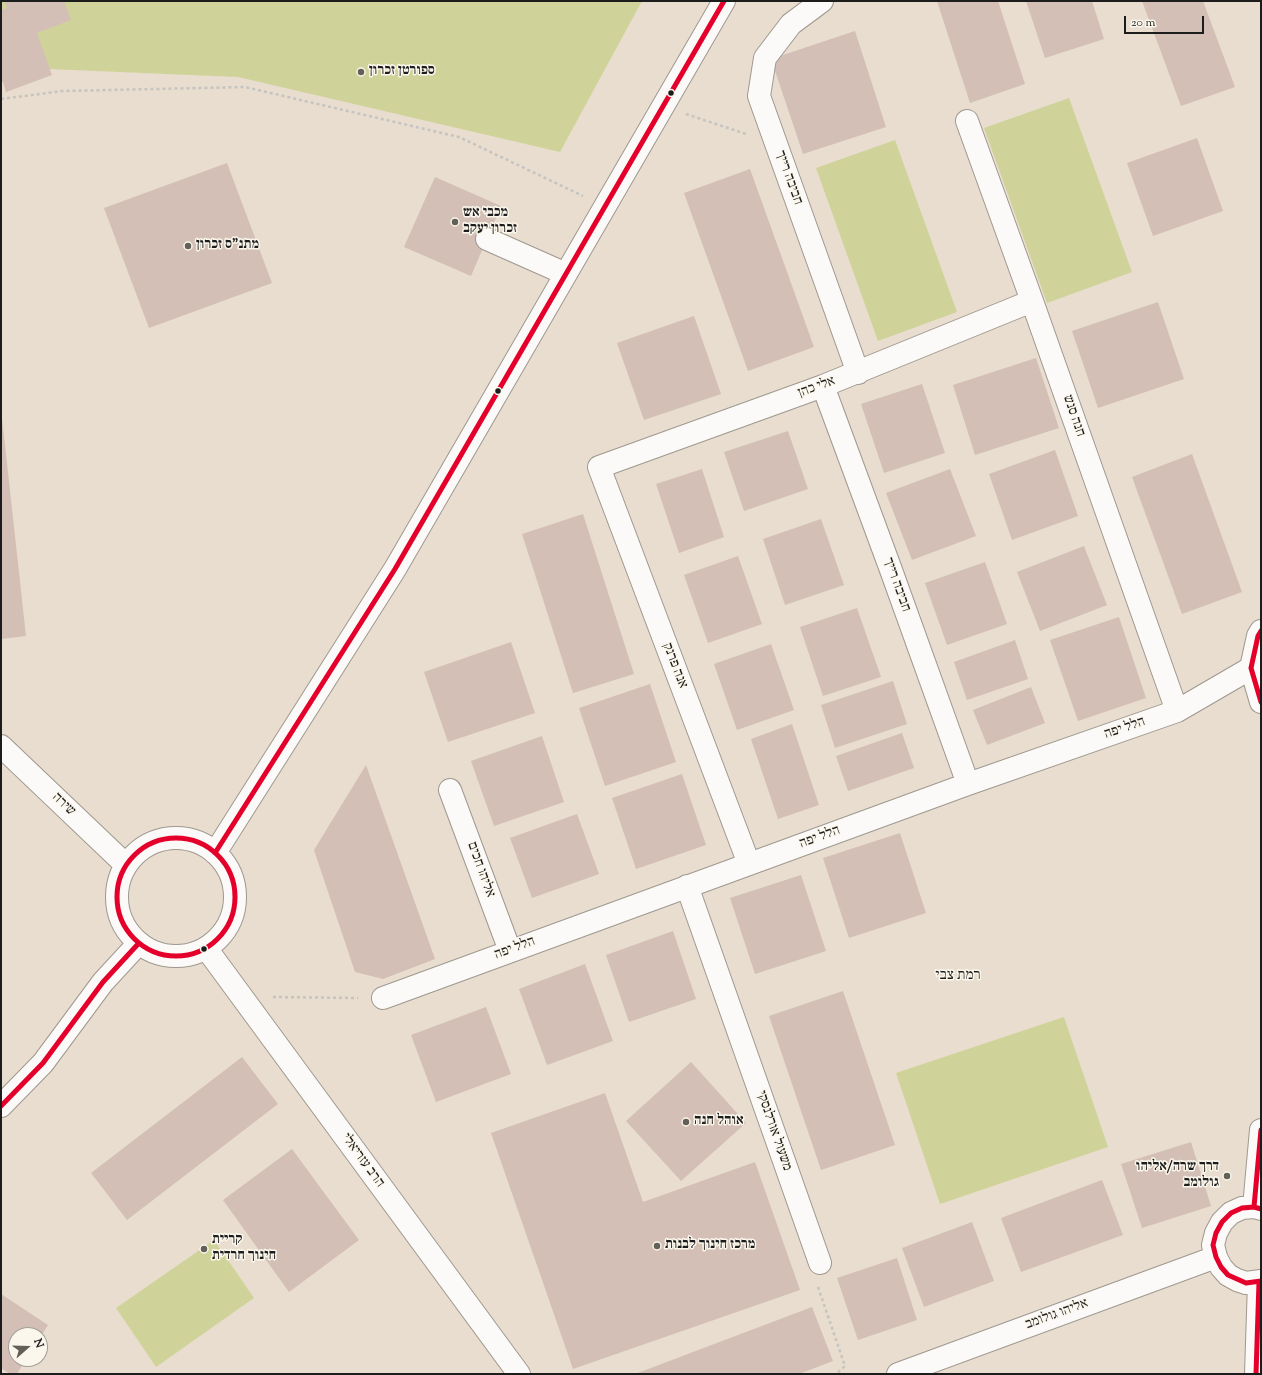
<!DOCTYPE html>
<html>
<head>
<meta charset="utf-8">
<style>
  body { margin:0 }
  #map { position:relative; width:1262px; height:1375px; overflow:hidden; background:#e8ddce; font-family:"Sorts Mill Goudy",serif }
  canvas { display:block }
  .frame { position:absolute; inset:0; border:2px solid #1c1c1c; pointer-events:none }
  .north { position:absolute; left:8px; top:1327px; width:40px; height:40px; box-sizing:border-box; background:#fbf7ec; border:1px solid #a29f99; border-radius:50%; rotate:70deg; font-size:11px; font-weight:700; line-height:16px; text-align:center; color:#1c1c1c }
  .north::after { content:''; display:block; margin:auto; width:14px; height:18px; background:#63605a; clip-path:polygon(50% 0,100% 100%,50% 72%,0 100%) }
  .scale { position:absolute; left:1124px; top:16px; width:80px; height:18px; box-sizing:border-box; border:2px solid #1c1c1c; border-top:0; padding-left:5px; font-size:12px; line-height:14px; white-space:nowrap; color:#1c1c1c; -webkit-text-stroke:3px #fbf7ec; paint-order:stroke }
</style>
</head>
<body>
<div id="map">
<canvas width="1262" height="1375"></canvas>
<div class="frame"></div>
<div class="north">N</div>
<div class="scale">20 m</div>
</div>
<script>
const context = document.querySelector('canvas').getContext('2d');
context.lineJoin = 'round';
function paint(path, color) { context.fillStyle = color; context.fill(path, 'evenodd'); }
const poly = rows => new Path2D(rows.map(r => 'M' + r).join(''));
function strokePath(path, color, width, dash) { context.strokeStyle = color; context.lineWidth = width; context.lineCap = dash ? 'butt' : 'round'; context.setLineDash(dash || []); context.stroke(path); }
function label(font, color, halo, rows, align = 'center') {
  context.font = font + ' "Sorts Mill Goudy","Frank Ruhl Libre",serif'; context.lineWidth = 3; context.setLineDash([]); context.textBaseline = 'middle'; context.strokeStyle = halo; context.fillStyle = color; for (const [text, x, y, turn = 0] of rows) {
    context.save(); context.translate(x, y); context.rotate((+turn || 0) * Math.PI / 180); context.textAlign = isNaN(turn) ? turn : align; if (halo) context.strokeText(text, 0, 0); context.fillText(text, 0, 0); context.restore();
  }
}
paint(poly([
  [1,1,642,1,560,152,238,77,1,67],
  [1069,98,1132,272,1047,303,984,128],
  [895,140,957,312,878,341,816,168],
  [1064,1017,1108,1147,940,1204,896,1073],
  [214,1240,254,1298,156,1367,116,1308]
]), '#d0d399');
paint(poly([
  [4,1,64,1,71,20,37,33,52,75,6,92,3,82,1,82,1,10,7,8],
  [937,1,998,1,1025,84,970,103],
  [1026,1,1092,1,1104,39,1045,58],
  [1142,1,1203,1,1235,87,1181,106],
  [855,31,886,127,803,154,771,59],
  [1197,138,1223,211,1153,236,1127,163],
  [227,163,272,283,149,328,104,208],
  [750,169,814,347,748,371,684,193],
  [435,177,501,206,471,276,404,247],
  [1158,302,1184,379,1098,408,1072,331],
  [694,316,721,394,644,420,617,343],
  [1036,358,1059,428,975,455,953,385],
  [922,384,945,453,884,473,861,404],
  [2,418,26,636,1,639,1,419],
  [788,431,808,489,744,511,724,452],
  [1055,450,1078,516,1012,540,989,474],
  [1192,454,1242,592,1182,614,1132,477],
  [702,469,724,537,679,553,656,484],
  [950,469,976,536,912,560,886,493],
  [583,514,634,674,573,693,522,534],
  [821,519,844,585,785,605,763,539],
  [1084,546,1107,605,1040,631,1017,572],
  [738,556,762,624,708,643,684,575],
  [985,562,1007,624,947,645,925,583],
  [857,608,881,677,823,696,800,627],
  [1119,617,1146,698,1078,721,1050,640],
  [1015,640,1028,679,967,700,954,662],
  [511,642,535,713,448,742,424,672],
  [771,644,794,710,737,730,714,664],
  [893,681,907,724,835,748,821,705],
  [650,684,676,762,605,786,579,708],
  [1031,687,1045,723,987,745,973,710],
  [792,724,819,805,778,819,751,739],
  [902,733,914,768,848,791,836,756],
  [542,736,564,802,494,826,471,761],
  [366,765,435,959,383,979,355,972,314,850],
  [682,774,706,845,636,869,612,798],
  [577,814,599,874,532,898,510,838],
  [900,833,926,913,849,938,823,858],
  [801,875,826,951,755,974,730,898],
  [673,931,696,999,629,1022,606,955],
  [585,964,613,1041,547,1065,519,989],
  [843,991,895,1145,821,1170,769,1016],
  [486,1007,511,1074,436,1102,411,1035],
  [242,1057,278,1104,127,1220,91,1173],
  [691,1062,746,1123,681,1181,626,1121],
  [605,1093,643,1202,755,1162,800,1290,573,1369,491,1133],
  [1191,1142,1211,1206,1142,1228,1121,1164],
  [292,1149,359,1240,289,1292,223,1200],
  [1102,1180,1123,1235,1021,1272,1001,1218],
  [972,1222,994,1281,924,1307,902,1248],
  [897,1258,917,1320,858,1340,837,1278],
  [1,1294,48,1325,40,1338,40,1335,16,1335,16,1359,26,1359,17,1374,10,1374,1,1368],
  [812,1307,833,1361,799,1374,635,1374]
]), '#d3bfb5');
const minor = poly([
  [822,1,791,24,765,58,759,96,858,373],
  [967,121,1032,301,1177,711],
  [487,239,566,274],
  [823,386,891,570,968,784],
  [1261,631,1258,636,1251,668,1261,702],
  [1,746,126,865],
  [450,790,510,951],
  '117 897a59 59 0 1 1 118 0a59 59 0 1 1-118 0Z',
  [215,853,395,569,724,1],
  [749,864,599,467,823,386,1032,301],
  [687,886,820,1263],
  [206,948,519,1374],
  [383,998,968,784,1177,711,1251,668],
  [1,1106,43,1063,103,982,139,943],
  [1254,1207,1261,1130],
  [1261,1209,1254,1207,1242,1208,1231,1213,1222,1222,1216,1233,1213,1245,1216,1257,1221,1267,1228,1275,1237,1280,1246,1283,1261,1281],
  [898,1374,1216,1257],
  [1256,1374,1259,1282]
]);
strokePath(minor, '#9e988f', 24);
strokePath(poly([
  [1,99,63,91,245,87,459,137,583,196],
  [686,114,746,134],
  [273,997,358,998],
  [818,1287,845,1366,836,1374]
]), '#c6c4c0', 2.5, [3, 3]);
strokePath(minor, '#fcfaf8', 22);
strokePath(poly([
  [1261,631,1258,636,1251,668,1261,702],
  '117 897a59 59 0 1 1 118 0a59 59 0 1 1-118 0Z',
  [215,853,395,569,724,1],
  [1,1106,43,1063,103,982,139,943],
  [1254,1207,1261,1130],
  [1261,1209,1254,1207,1242,1208,1231,1213,1222,1222,1216,1233,1213,1245,1216,1257,1221,1267,1228,1275,1246,1283,1261,1281],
  [1256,1374,1259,1282]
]), '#e4002b', 5);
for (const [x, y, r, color] of [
  [361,72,4,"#63605a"],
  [671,93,3.5,"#1c1c1c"],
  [455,222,4,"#63605a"],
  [188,246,4,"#63605a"],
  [498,391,3.5,"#1c1c1c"],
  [204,949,3.5,"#1c1c1c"],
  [686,1122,4,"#63605a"],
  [1227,1176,4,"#63605a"],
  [657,1246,4,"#63605a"],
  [204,1249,4,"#63605a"]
]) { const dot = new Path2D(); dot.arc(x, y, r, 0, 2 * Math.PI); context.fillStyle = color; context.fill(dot); strokePath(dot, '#fbf7ec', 1.5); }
label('bold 14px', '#1c1c1c', '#fbf7ec', [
  ["ספורטן זכרון",369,72],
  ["מכבי אש",463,214],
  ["זכרון יעקב",463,230],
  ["מתנ\"ס זכרון",196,246],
  ["אוהל חנה",694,1122],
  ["דרך שרה/אליהו",1219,1168,"right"],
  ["גולומב",1219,1184,"right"],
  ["קריית",212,1241],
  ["חינוך חרדית",212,1257],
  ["מרכז חינוך לבנות",665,1246]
], 'left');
label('14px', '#1c1c1c', '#fbf7ec', [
  ["חביבה רייך",788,178,70],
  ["אלי כהן",817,388,-20],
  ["חנה סנש",1073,416,71],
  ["חביבה רייך",896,585,70],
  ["אנה פרנק",674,666,69],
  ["הלל יפה",1125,729,-19],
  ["שירה",63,805,44],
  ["הלל יפה",820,838,-20],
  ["אליהו חכים",480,870,70],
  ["הלל יפה",515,949,-20],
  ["משעול אורלנסקי",773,1131,71],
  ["הרב עזריאלי",362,1161,54],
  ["אליהו גולומב",1057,1315,-20]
]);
label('15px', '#1c1c1c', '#fbf7ec', [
  ["רמת צבי",958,976]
]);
</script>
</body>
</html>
